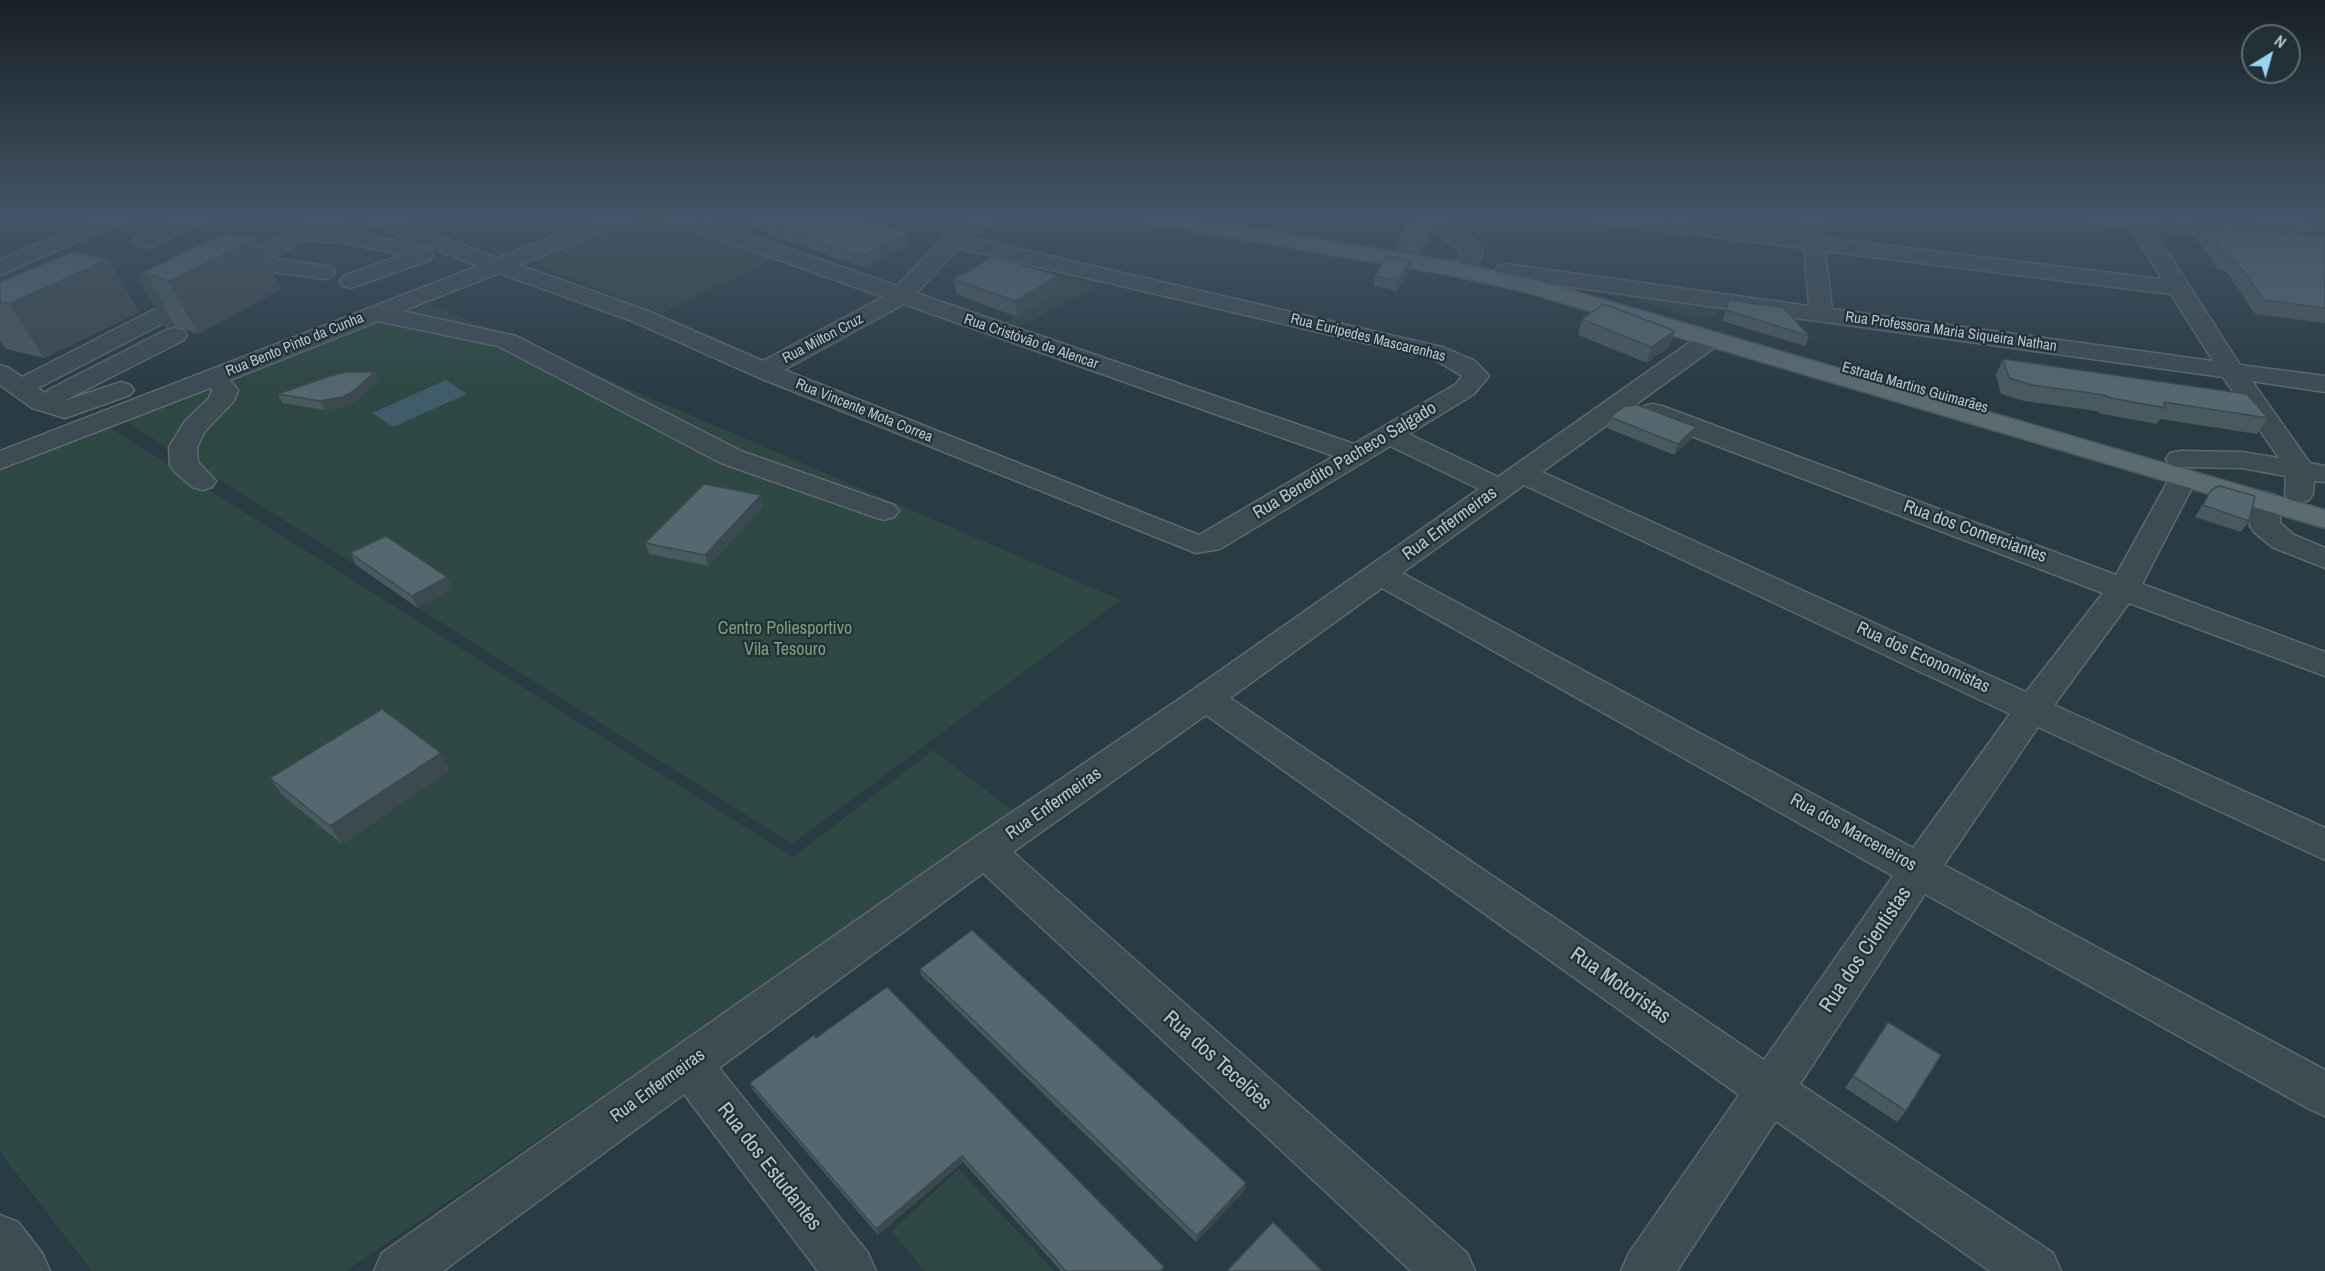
<!DOCTYPE html>
<html>
<head>
<meta charset="utf-8">
<style>
  body { margin:0 }
  #map { position:relative; width:2325px; height:1271px; overflow:hidden; background:#293b43; font-family:"Archivo Narrow",sans-serif }
  canvas { display:block }
  .north { position:absolute; left:2241px; top:24px; width:60px; height:60px; box-sizing:border-box; background:#223138; border:2px solid #5f6d73; border-radius:50%; rotate:37deg; font-size:16px; font-weight:700; line-height:24px; text-align:center; color:#bbc6cc }
  .north::after { content:''; display:block; margin:auto; width:21px; height:27px; background:#98d2f4; clip-path:polygon(50% 0,100% 100%,50% 72%,0 100%) }
</style>
</head>
<body>
<div id="map">
<canvas width="2325" height="1271"></canvas>
<div class="north">N</div>
</div>
<script>
const context = document.querySelector('canvas').getContext('2d');
context.lineJoin = 'round';
function paint(path, color) { context.fillStyle = color; context.fill(path, 'evenodd'); }
const poly = rows => new Path2D(rows.map(r => 'M' + r).join(''));
function strokePath(path, color, width, dash) { context.strokeStyle = color; context.lineWidth = width; context.lineCap = dash ? 'butt' : 'round'; context.setLineDash(dash || []); context.stroke(path); }
function label(font, color, halo, rows, align = 'center') {
  context.font = font + ' "Archivo Narrow",sans-serif'; context.lineWidth = 4.5; context.setLineDash([]); context.textBaseline = 'middle'; context.strokeStyle = halo; context.fillStyle = color; for (const [text, x, y, turn = 0] of rows) {
    context.save(); context.translate(x, y); context.rotate((+turn || 0) * Math.PI / 180); context.textAlign = isNaN(turn) ? turn : align; if (halo) context.strokeText(text, 0, 0); context.fillText(text, 0, 0); context.restore();
  }
}
paint(poly([
  [651,216,654,216,774,259,662,314,542,267,549,256],
  [991,260,1099,285,1021,326,1006,322,1060,291,991,268],
  [1592,285,1707,302,1719,308,1715,316,1696,319],
  [425,301,1121,600,792,844,418,608,356,565,123,420],
  [109,427,793,857,933,750,1016,813,346,1271,92,1271,0,1152,0,470],
  [959,1169,1054,1271,925,1271,891,1231]
]), '#2e4843');
paint(poly([
  [446,380,467,394,393,427,372,413]
]), '#405c6b');
const minor = poly([
  [102,216,130,216,127,220,0,275,0,260,102,216],
  [183,216,210,216,207,220,153,246,145,247,137,246,134,241,137,236,183,216],
  [322,216,349,216,346,220,328,229,404,242,430,250,433,255,430,260,351,288,343,286,340,281,343,276,402,255,345,243,305,240,271,258,332,267,335,272,332,277,324,279,253,269,245,267,242,262,248,252,322,216],
  [359,216,388,216,497,258,606,216,635,216,632,220,519,265,648,311,763,361,883,297,667,220,664,216,694,216,897,286,946,235,977,216,1001,216,972,238,1442,347,1475,361,1489,376,1474,394,1409,434,1498,477,1700,335,1709,333,1718,335,1721,340,1718,345,1542,472,2026,692,2103,593,1644,418,1640,412,1644,406,1653,404,1662,406,2116,575,2173,472,2183,470,2193,472,2197,478,2142,584,2325,652,2325,676,2129,603,2054,705,2325,828,2325,860,2038,727,1944,865,2325,1070,2325,1116,2309,1109,1925,894,1800,1084,2053,1253,2061,1271,1990,1271,1776,1121,1677,1271,1621,1271,1629,1253,1739,1095,1206,715,1013,852,1467,1253,1475,1271,1411,1271,983,873,719,1068,868,1253,876,1271,818,1271,684,1094,443,1271,374,1271,382,1253,971,840,1194,689,1479,489,1390,446,1220,549,1196,553,755,376,632,321,499,273,402,311,516,336,741,451,894,505,899,511,894,517,884,520,874,517,721,463,498,346,378,321,230,380,238,390,234,401,205,431,197,447,198,462,216,481,212,487,202,490,192,487,174,471,170,465,169,447,185,421,209,398,212,390,210,388,0,469,0,451,478,266,362,220,359,216],
  [959,248,1434,359,1462,376,1456,384,1354,444,916,293,959,248],
  [904,304,1334,456,1199,535,784,370,904,304],
  [1524,485,2010,714,1913,848,1402,573,1524,485],
  [1382,588,1893,876,1764,1060,1230,698,1382,588],
  [1414,216,1438,216,1475,240,1483,253,1475,269,1467,271,1459,269,1456,264,1461,253,1459,249,1414,216],
  [1587,216,1648,216,1802,235,1801,216,1821,216,1824,238,2162,279,2130,227,2091,222,2084,220,2081,216,2146,216,2325,237,2325,249,2153,229,2240,365,2325,376,2325,392,2252,381,2310,463,2325,466,2325,482,2314,481,2313,494,2309,500,2299,503,2289,500,2285,494,2286,476,2242,468,2180,467,2170,465,2166,459,2170,453,2180,451,2242,452,2279,458,2223,377,1506,278,1498,276,1495,271,1498,266,1506,264,1809,306,1804,248,1597,222,1590,220,1587,216],
  [1825,251,2171,294,2213,361,1832,309,1825,251],
  [169,304,177,306,181,311,177,316,38,388,45,393,48,390,166,330,175,328,184,330,187,335,184,340,64,401,121,382,130,385,134,390,130,395,65,418,32,408,0,385,0,365,9,368,22,377,161,306,169,304],
  [2265,492,2275,495,2280,501,2280,523,2294,535,2325,548,2325,568,2272,547,2254,532,2250,526,2250,501,2255,495,2265,492],
  [0,1215,18,1222,42,1253,50,1271,0,1271,0,1215]
]);
const major = poly([
  [1134,216,1181,216,1455,262,1539,281,2325,510,2325,528,1526,292,1455,276,1144,222,1137,220,1134,216]
]);
strokePath(minor, '#5c6970', 3);
strokePath(major, '#4a585f', 3);
paint(minor, '#3d4b53');
paint(major, '#5b6b72');
paint(poly([
  [748,216,861,216,859,217,909,245,864,267,770,236,770,233,751,227],
  [2246,216,2311,216,2317,224,2311,233,2253,226],
  [1436,224,1434,234,1421,254,1396,250,1397,240],
  [2205,225,2325,237,2325,323,2255,314,2226,271,2218,270,2197,239],
  [257,238,281,289,198,334,175,326,166,328,137,275],
  [1410,270,1397,291,1374,286,1375,276],
  [954,279,1059,291,1017,317,956,294],
  [0,282,139,312,44,358,6,349,0,340],
  [1729,300,1809,336,1805,346,1722,321],
  [1582,319,1670,346,1647,363,1578,335],
  [2003,359,2268,418,2257,434,2160,419,2157,424,2102,414,2096,411,2024,401,2001,394,1996,375],
  [375,372,379,380,356,401,346,406,325,410,282,403,278,394],
  [1610,417,1692,438,1674,455,1607,428],
  [2211,490,2249,521,2241,532,2195,517],
  [764,506,708,566,649,554,645,543],
  [350,553,447,577,453,589,418,608,356,565],
  [450,771,342,844,282,795,270,778],
  [920,969,1246,1189,1196,1242,921,975],
  [1888,1022,1906,1111,1897,1122,1845,1088],
  [816,1038,1164,1271,1061,1271,963,1162,878,1235,752,1089,750,1083]
]), '#495960');
paint(poly([
  [1436,224,1434,234,1421,254,1422,244],
  [908,234,909,245,864,267,862,256],
  [257,238,281,289,198,334,169,281],
  [109,259,139,312,44,358,9,304],
  [1411,261,1410,270,1397,291,1398,281],
  [146,273,175,326,166,328,137,275],
  [1058,276,1059,291,1017,317,1015,301],
  [1675,331,1670,346,1647,363,1651,347],
  [375,372,379,380,356,401,346,406,325,410,320,401],
  [1696,427,1692,438,1674,455,1678,444],
  [761,495,764,506,708,566,705,555],
  [447,577,453,589,418,608,412,596],
  [441,753,450,771,342,844,330,826],
  [962,1156,963,1162,878,1235,876,1229],
  [1246,1183,1246,1189,1196,1242,1197,1236]
]), '#3c494e');
const building = poly([
  [748,216,858,216,908,234,862,256,768,225,771,224,748,216],
  [1414,216,1423,216,1436,224,1422,244,1397,240,1414,216],
  [2258,216,2311,216,2317,224,2259,217,2258,216],
  [2205,225,2325,237,2325,308,2264,300,2234,258,2226,257,2205,225],
  [225,233,257,238,169,281,146,273,137,275,225,233],
  [72,252,109,259,9,304,0,302,0,282,72,252],
  [994,256,1058,276,1015,301,954,279,994,256],
  [1387,256,1411,261,1398,281,1375,276,1387,256],
  [1729,300,1784,308,1809,336,1726,310,1729,300],
  [1604,304,1675,331,1651,347,1582,319,1604,304],
  [2003,359,2247,394,2268,418,2163,402,2166,408,2111,398,2105,395,2032,385,2009,378,2003,359],
  [346,372,375,372,352,392,342,397,320,401,278,394,330,376,346,372],
  [1638,405,1696,427,1678,444,1610,417,1625,406,1638,405],
  [704,484,761,495,705,555,645,543,704,484],
  [2219,486,2255,496,2249,521,2203,505,2211,490,2219,486],
  [386,536,447,577,412,596,350,553,386,536],
  [382,709,441,753,330,826,270,778,382,709],
  [972,930,1246,1183,1197,1236,920,969,972,930],
  [887,987,1164,1267,1160,1271,1066,1271,962,1156,876,1229,750,1083,814,1035,816,1038,887,987],
  [1888,1022,1941,1055,1906,1111,1853,1076,1888,1022],
  [1273,1222,1322,1271,1227,1271,1273,1222]
]);
paint(building, '#556870');
strokePath(building, '#3c494e', 1.5);
const sky = context.createLinearGradient(0, 0, 0, 394);
sky.addColorStop(0, '#172025');
sky.addColorStop(0.55, '#435566');
sky.addColorStop(1, '#43556600');
context.fillStyle = sky;
context.fillRect(0, 0, 2325, 394);
label('15px', '#bbc6cc', '#223138', [
  ["Rua Professora Maria Siqueira Nathan",1951,332,8],
  ["Rua Euripedes Mascarenhas",1368,338,14],
  ["Rua Milton Cruz",823,339,-28],
  ["Rua Cristóvão de Alencar",1031,342,19],
  ["Rua Bento Pinto da Cunha",295,345,-22],
  ["Estrada Martins Guimarães",1915,388,16],
  ["Rua Vincente Mota Correa",864,411,22]
]);
label('18px', '#bbc6cc', '#223138', [
  ["Rua Benedito Pacheco Salgado",1345,461,-31],
  ["Rua Enfermeiras",1450,524,-36],
  ["Rua dos Comerciantes",1975,532,20],
  ["Rua dos Economistas",1923,658,25],
  ["Rua Enfermeiras",1054,804,-35],
  ["Rua dos Marceneiros",1853,833,29],
  ["Rua Enfermeiras",658,1086,-36]
]);
label('18px', '#7ba17a', '#223138', [
  ["Centro Poliesportivo",785,629],
  ["Vila Tesouro",785,650]
]);
label('21px', '#bbc6cc', '#223138', [
  ["Rua dos Cientistas",1866,950,-56],
  ["Rua Motoristas",1620,986,35],
  ["Rua dos Tecelões",1217,1061,42],
  ["Rua dos Estudantes",769,1167,52]
]);
</script>
</body>
</html>
